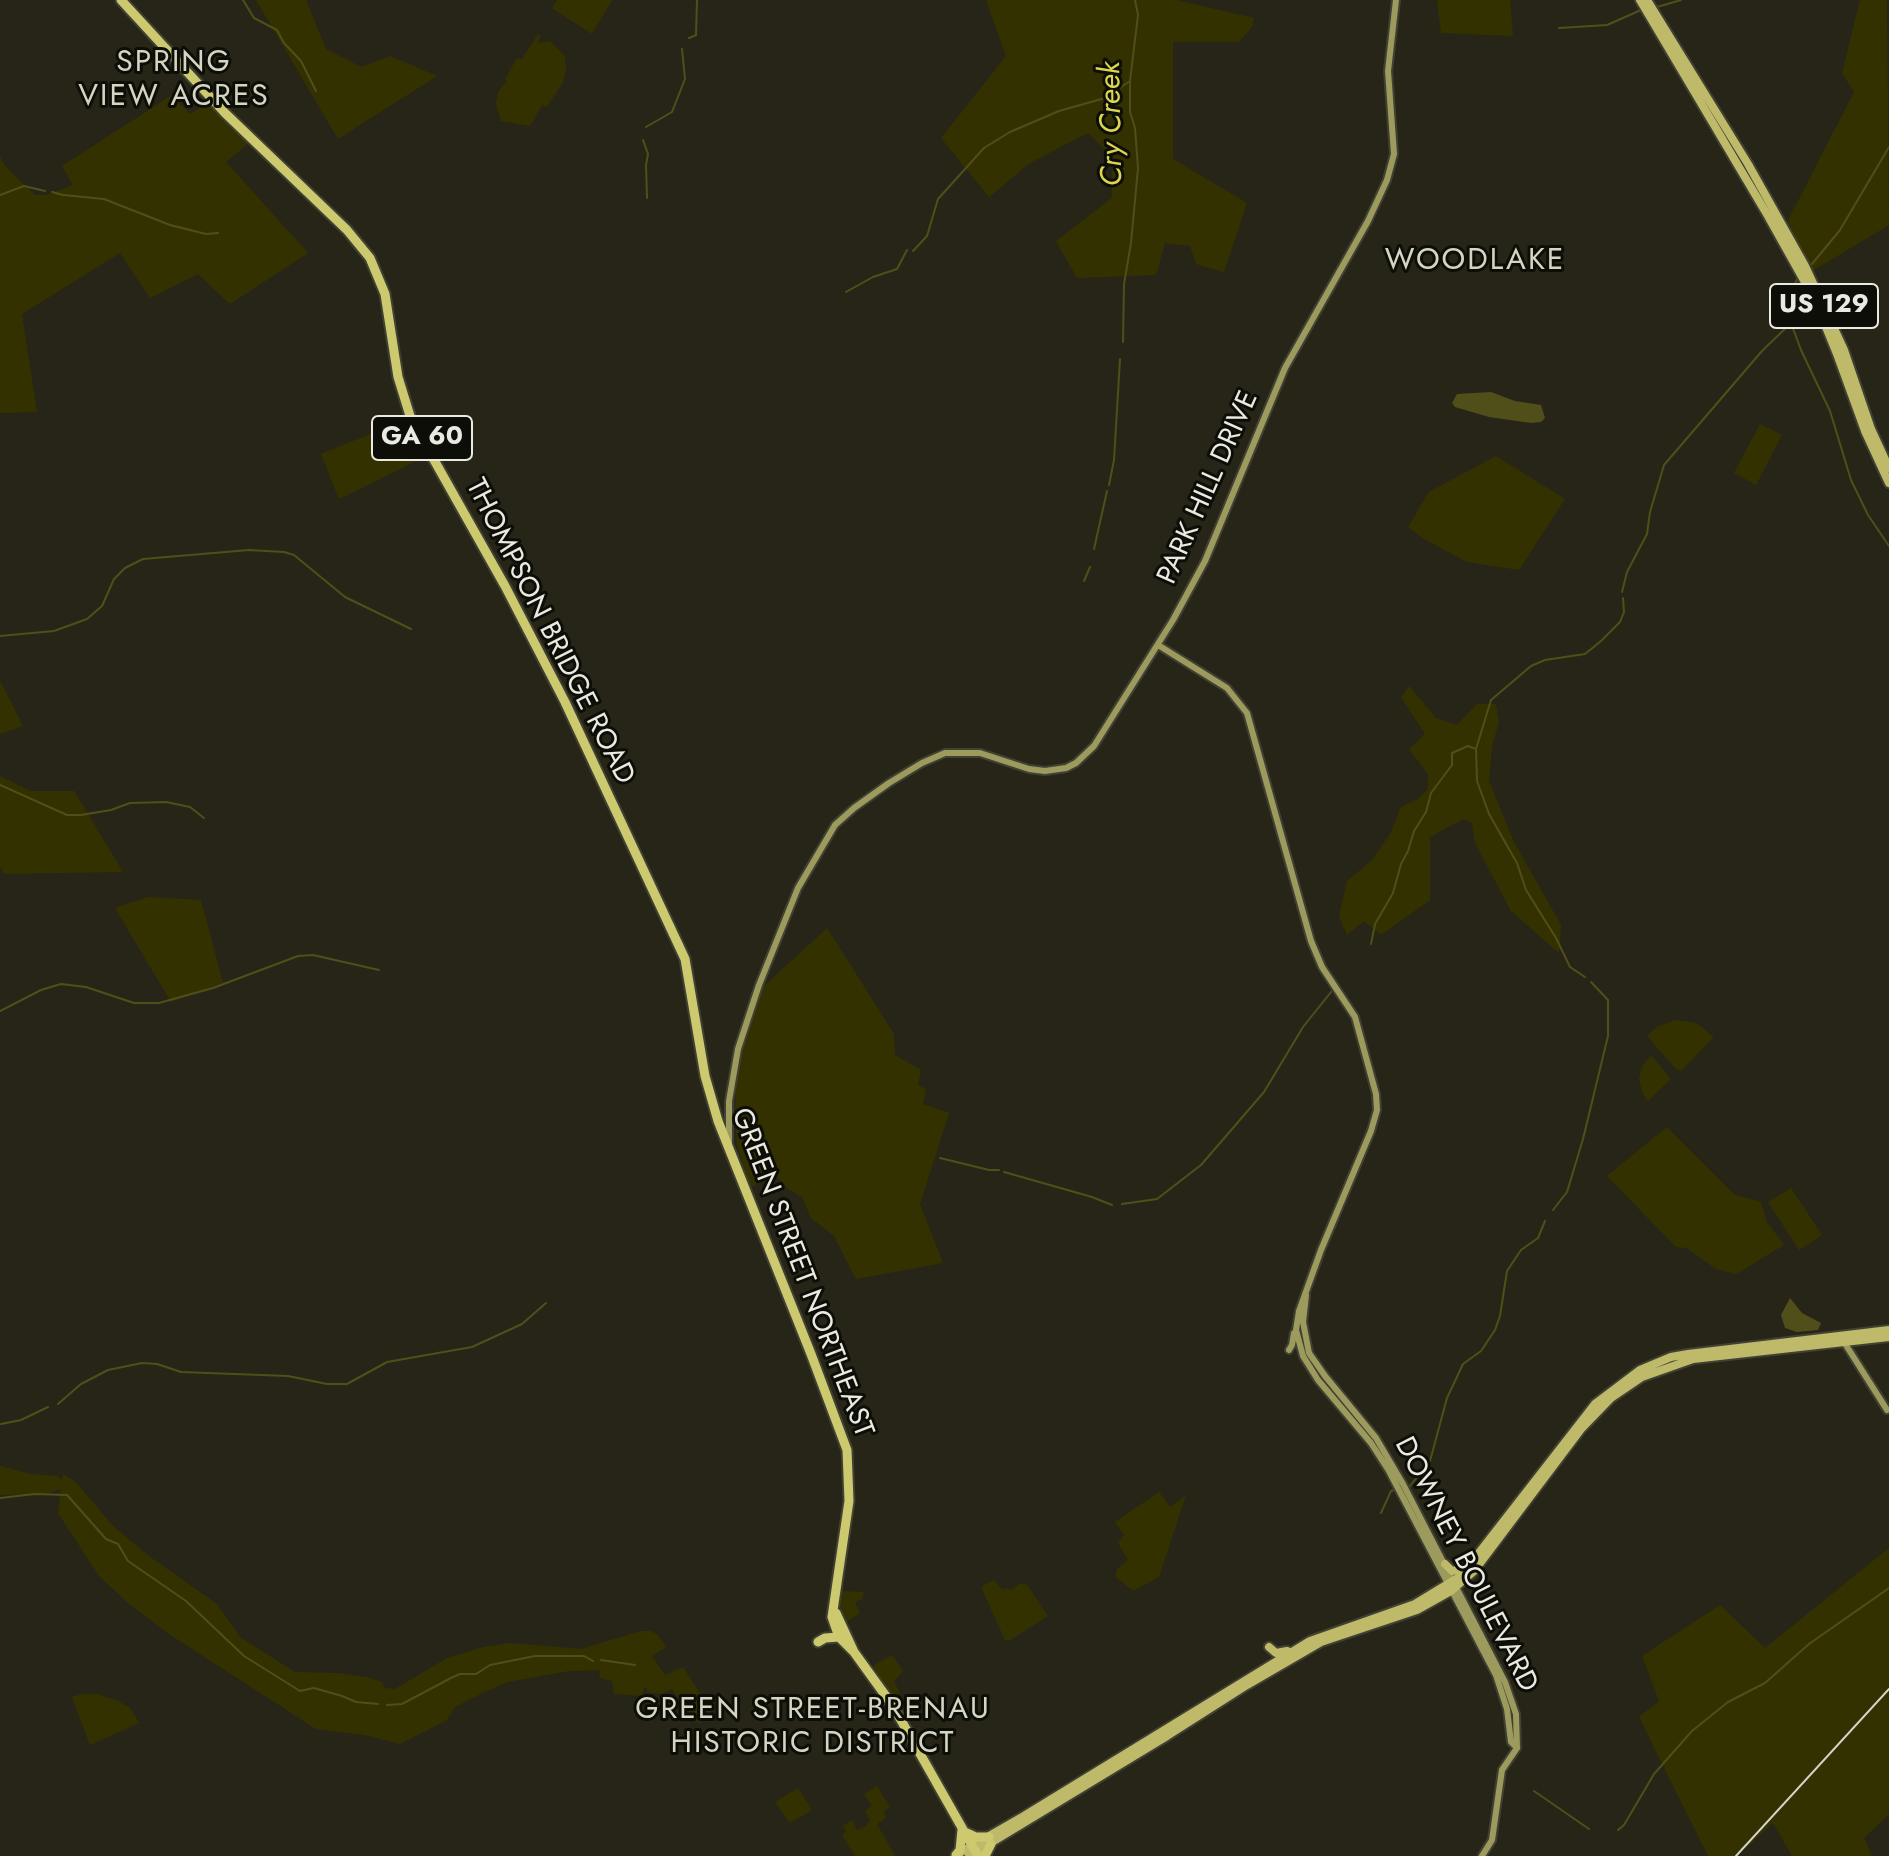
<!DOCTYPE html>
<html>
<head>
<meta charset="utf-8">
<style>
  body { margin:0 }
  canvas { display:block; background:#262517 }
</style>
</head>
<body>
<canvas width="1889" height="1856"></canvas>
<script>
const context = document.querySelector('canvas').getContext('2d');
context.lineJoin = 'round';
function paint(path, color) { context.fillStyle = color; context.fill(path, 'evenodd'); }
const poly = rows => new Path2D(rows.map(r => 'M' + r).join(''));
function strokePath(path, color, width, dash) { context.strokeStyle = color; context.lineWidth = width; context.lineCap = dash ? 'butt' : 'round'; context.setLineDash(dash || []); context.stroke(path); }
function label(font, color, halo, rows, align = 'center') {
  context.font = font + ' Jost,sans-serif'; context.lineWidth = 6; context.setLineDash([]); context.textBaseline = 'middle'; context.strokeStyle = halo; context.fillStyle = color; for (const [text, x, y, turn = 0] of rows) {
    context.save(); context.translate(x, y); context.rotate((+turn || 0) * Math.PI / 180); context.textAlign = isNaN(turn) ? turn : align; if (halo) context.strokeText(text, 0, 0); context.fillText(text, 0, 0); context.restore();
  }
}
paint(poly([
  [256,0,306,0,326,49,361,67,390,56,437,76,338,139],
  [557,0,612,0,592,34,552,8],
  [986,0,1176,0,1254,18,1252,27,1239,42,1173,42,1173,159,1247,203,1224,272,1196,264,1190,246,1165,243,1156,275,1077,278,1056,241,1112,198,1112,156,1088,133,1030,163,989,197,941,138,1006,56],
  [1437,0,1510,0,1513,36,1441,33],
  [1860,0,1887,0,1889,225,1804,276,1780,236,1854,92,1842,73],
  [538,34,541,36,537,43,550,41,565,56,566,70,563,82,547,107,542,105,530,126,501,121,496,103,498,92,507,81,505,79,517,58,522,59],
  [172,95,190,114,211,100,249,143,226,162,308,253,230,304,198,274,150,298,120,253,22,314,37,412,0,413,0,157,5,166,35,195,47,195,73,185,62,166],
  [410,418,430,454,339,499,321,454],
  [1760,424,1782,435,1756,485,1734,473],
  [1496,456,1565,499,1519,570,1467,562,1424,539,1408,527,1429,492],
  [0,681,23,726,0,734],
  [1409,686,1436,718,1457,725,1477,704,1496,704,1499,722,1492,746,1489,781,1513,840,1561,925,1559,953,1511,911,1475,843,1472,823,1463,819,1430,837,1430,900,1381,935,1364,921,1347,935,1339,916,1347,881,1371,861,1390,834,1401,807,1419,798,1428,789,1428,774,1409,749,1425,734,1401,697],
  [0,776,30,791,74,791,123,872,4,874,0,867],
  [148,897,201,900,223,983,171,1002,115,908],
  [827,928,894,1034,895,1055,921,1070,918,1085,926,1089,923,1104,949,1113,920,1204,943,1263,856,1279,834,1236,811,1218,802,1197,788,1189,777,1177,749,1187,737,1143,735,1105,739,1055,762,988],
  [1674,1020,1696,1023,1714,1037,1682,1070,1677,1070,1647,1036,1657,1027],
  [1651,1055,1671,1079,1648,1101,1642,1092,1639,1079,1641,1068],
  [1667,1127,1735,1195,1761,1202,1767,1222,1784,1245,1736,1274,1716,1269,1687,1248,1676,1247,1607,1176],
  [1791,1188,1822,1235,1799,1250,1768,1202],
  [0,1466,31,1474,57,1476,62,1480,63,1474,76,1482,112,1525,149,1556,217,1604,240,1637,295,1672,337,1673,367,1677,382,1682,385,1688,395,1689,447,1658,483,1647,510,1643,581,1649,641,1631,650,1631,657,1634,666,1647,652,1656,665,1675,683,1667,713,1714,699,1723,695,1720,696,1717,684,1708,672,1689,662,1694,647,1692,647,1688,644,1688,643,1696,614,1694,612,1681,600,1678,599,1670,569,1671,508,1682,485,1692,455,1707,447,1720,400,1744,365,1735,316,1729,166,1632,127,1602,99,1576,58,1513,61,1489,45,1494,0,1495],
  [1159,1492,1170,1507,1186,1495,1159,1577,1133,1591,1116,1577,1117,1569,1128,1560,1118,1543,1124,1535,1115,1522],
  [1889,1548,1889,1814,1864,1838,1872,1856,1792,1856,1773,1823,1737,1856,1708,1856,1639,1717,1659,1701,1642,1656,1720,1605,1765,1648],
  [994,1580,1002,1590,1007,1588,1010,1590,1021,1583,1027,1585,1048,1616,1010,1640,1005,1640,981,1587],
  [842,1591,864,1592,862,1599,855,1602,860,1613,845,1623,840,1607],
  [892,1655,903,1671,894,1681,900,1693,894,1697,873,1669,874,1665],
  [82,1694,97,1694,116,1700,130,1708,139,1723,90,1745,72,1697],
  [877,1786,890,1808,884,1811,886,1818,877,1824,895,1856,855,1856,842,1835,846,1831,843,1826,852,1820,857,1830,866,1826,870,1821,865,1811,872,1806,864,1794],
  [798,1788,812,1810,790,1823,775,1802]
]), '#343101');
paint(poly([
  [1491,392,1515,401,1541,405,1545,418,1541,422,1531,423,1489,417,1455,407,1452,403,1457,394],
  [1790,1298,1802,1313,1821,1323,1818,1330,1797,1332,1785,1328,1781,1315]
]), '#514f19');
strokePath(poly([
  [243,0,254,18,277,30,284,43,301,61,316,91],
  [1657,7,1681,0],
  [1559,28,1607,25,1641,10],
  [689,38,696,35,697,0],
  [646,127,672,112,685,79,682,49],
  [643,140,648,154,646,165,647,198],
  [52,192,63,195,104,199,170,225,206,234,218,233],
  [0,195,24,186,45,191],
  [913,251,927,236,938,199,984,148,1010,132,1059,111,1105,98,1130,81],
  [1812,264,1840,230,1889,147],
  [1797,279,1789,301,1791,323,1801,350,1830,411,1851,480,1868,515,1889,546],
  [846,292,873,277,897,269,907,250],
  [1123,342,1124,284,1131,243,1138,168,1135,128,1130,112,1130,81,1138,15,1135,0],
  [1109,485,1114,460,1120,359],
  [1094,549,1107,491],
  [1084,581,1090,567],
  [1622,592,1627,572,1647,534,1650,512,1664,465,1762,351,1791,323],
  [0,636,54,631,87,619,102,606,114,579,125,568,143,559,249,550,284,552,294,555,345,597,411,629],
  [1476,749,1477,781,1489,814,1517,863,1526,890,1556,938,1570,967,1585,977],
  [0,785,67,815,81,815,111,810,130,803,166,802,190,807,204,818],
  [1371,944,1375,924,1393,893,1401,864,1408,851,1414,831,1426,812,1431,793,1452,765,1452,753,1468,746,1476,749,1491,700,1531,666,1545,660,1585,654,1601,641,1620,622,1624,612,1623,598],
  [0,1011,41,990,61,984,86,987,134,1003,159,1003,213,988,298,956,313,955,379,970],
  [940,1158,989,1170,999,1170],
  [1004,1172,1092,1197,1112,1205],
  [1122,1204,1157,1199,1201,1165,1264,1092,1303,1027,1331,992],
  [1553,1210,1567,1192,1583,1139,1608,1036,1608,1000,1591,982],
  [58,1404,81,1384,108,1370,142,1363,157,1364,181,1372,288,1376,327,1384,347,1384,387,1362,472,1347,522,1324,546,1303],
  [1,1424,21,1420,48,1407],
  [1410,1486,1430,1461,1447,1398,1463,1364,1481,1351,1495,1330,1500,1316,1507,1271,1521,1250,1538,1238,1545,1221],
  [0,1498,35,1494,67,1495,106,1539,118,1544,128,1561,186,1601,244,1656,300,1691,314,1688,342,1696,356,1702,378,1704],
  [1381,1513,1391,1491,1394,1490],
  [601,1660,635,1665],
  [387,1705,402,1704,451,1678,460,1674,476,1674,490,1665,535,1656,584,1656,593,1661],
  [1534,1791,1589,1829],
  [1618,1830,1624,1825,1654,1774,1692,1731,1728,1702,1765,1683,1809,1644,1889,1588]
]), '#514f19', 2);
const secondary = poly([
  [1158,645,1227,688,1247,713,1311,941,1322,967,1355,1017,1376,1094,1377,1110,1371,1131,1321,1250,1299,1311,1296,1330,1303,1356,1318,1380,1371,1443,1389,1471,1496,1675,1507,1709,1511,1742,1517,1748],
  [729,1142,729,1101,738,1049,759,985,798,888,835,825,854,808,889,783,922,763,945,753,980,753,1029,769,1045,771,1066,768,1076,763,1094,746,1173,620,1205,561,1285,368,1368,221,1387,180,1394,154,1388,71,1396,0],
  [1306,1295,1303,1322,1309,1353,1325,1376,1376,1438,1403,1484,1505,1682,1516,1714,1517,1748],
  [1844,1342,1887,1410],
  [1289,1350,1292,1345,1294,1333],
  [1482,1856,1492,1840,1502,1770,1517,1748]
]);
const primary = poly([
  [1640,0,1768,216,1815,300,1837,354,1865,431,1889,483],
  [1647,0,1748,164,1805,266,1844,350,1871,429,1889,468],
  [1445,1564,1452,1571,1468,1568],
  [1269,1647,1276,1653,1287,1651],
  [956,1855,1024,1816,1310,1641,1415,1604,1461,1576,1595,1404,1640,1370,1671,1357,1688,1354,1889,1330],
  [969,1856,1167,1736,1247,1685,1321,1642,1417,1610,1451,1591,1474,1571,1581,1429,1611,1398,1642,1377,1693,1359,1889,1337]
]);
const trunk = poly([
  [121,0,225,113,347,230,370,258,385,294,398,377,411,419,505,586,565,702,685,959,705,1076,718,1121,811,1354,847,1450,849,1501,832,1617,839,1637,854,1652],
  [836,1613,854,1652,893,1706,978,1856],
  [818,1642,825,1638,839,1637,841,1632],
  [965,1832,976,1837,989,1837],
  [956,1855,960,1850,962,1830],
  [985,1856,991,1844]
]);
strokePath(secondary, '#414133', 10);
strokePath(primary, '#414133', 12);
strokePath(trunk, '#414133', 13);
strokePath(secondary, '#9c9a5c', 6);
strokePath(primary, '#beba69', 8);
strokePath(trunk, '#cdc96f', 9);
strokePath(poly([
  [1736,1856,1889,1689]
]), '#d4d3c9', 2);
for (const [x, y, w] of [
  [1824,306,108],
  [422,438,100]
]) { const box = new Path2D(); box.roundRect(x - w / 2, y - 22, w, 44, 6); context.fillStyle = '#0e0e08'; context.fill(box); strokePath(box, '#eaeae0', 2); }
label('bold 26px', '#eaeae0', null, [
  ["US 129",1824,306],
  ["GA 60",422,438]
]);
label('28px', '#eaeae0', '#0e0e08', [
  ["PARK HILL DRIVE",1209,488,-66],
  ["THOMPSON BRIDGE ROAD",549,632,63],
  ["GREEN STREET NORTHEAST",801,1273,69],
  ["DOWNEY BOULEVARD",1465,1565,63]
]);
context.letterSpacing = '2px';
label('30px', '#d5d5c3', '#0e0e08', [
  ["SPRING",174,64],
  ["VIEW ACRES",174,98],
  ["WOODLAKE",1475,262],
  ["GREEN STREET-BRENAU",813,1711],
  ["HISTORIC DISTRICT",813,1745]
]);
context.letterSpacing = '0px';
label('italic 30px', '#dbd54f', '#0e0e08', [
  ["Cry Creek",1113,124,-91]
]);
</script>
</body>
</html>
